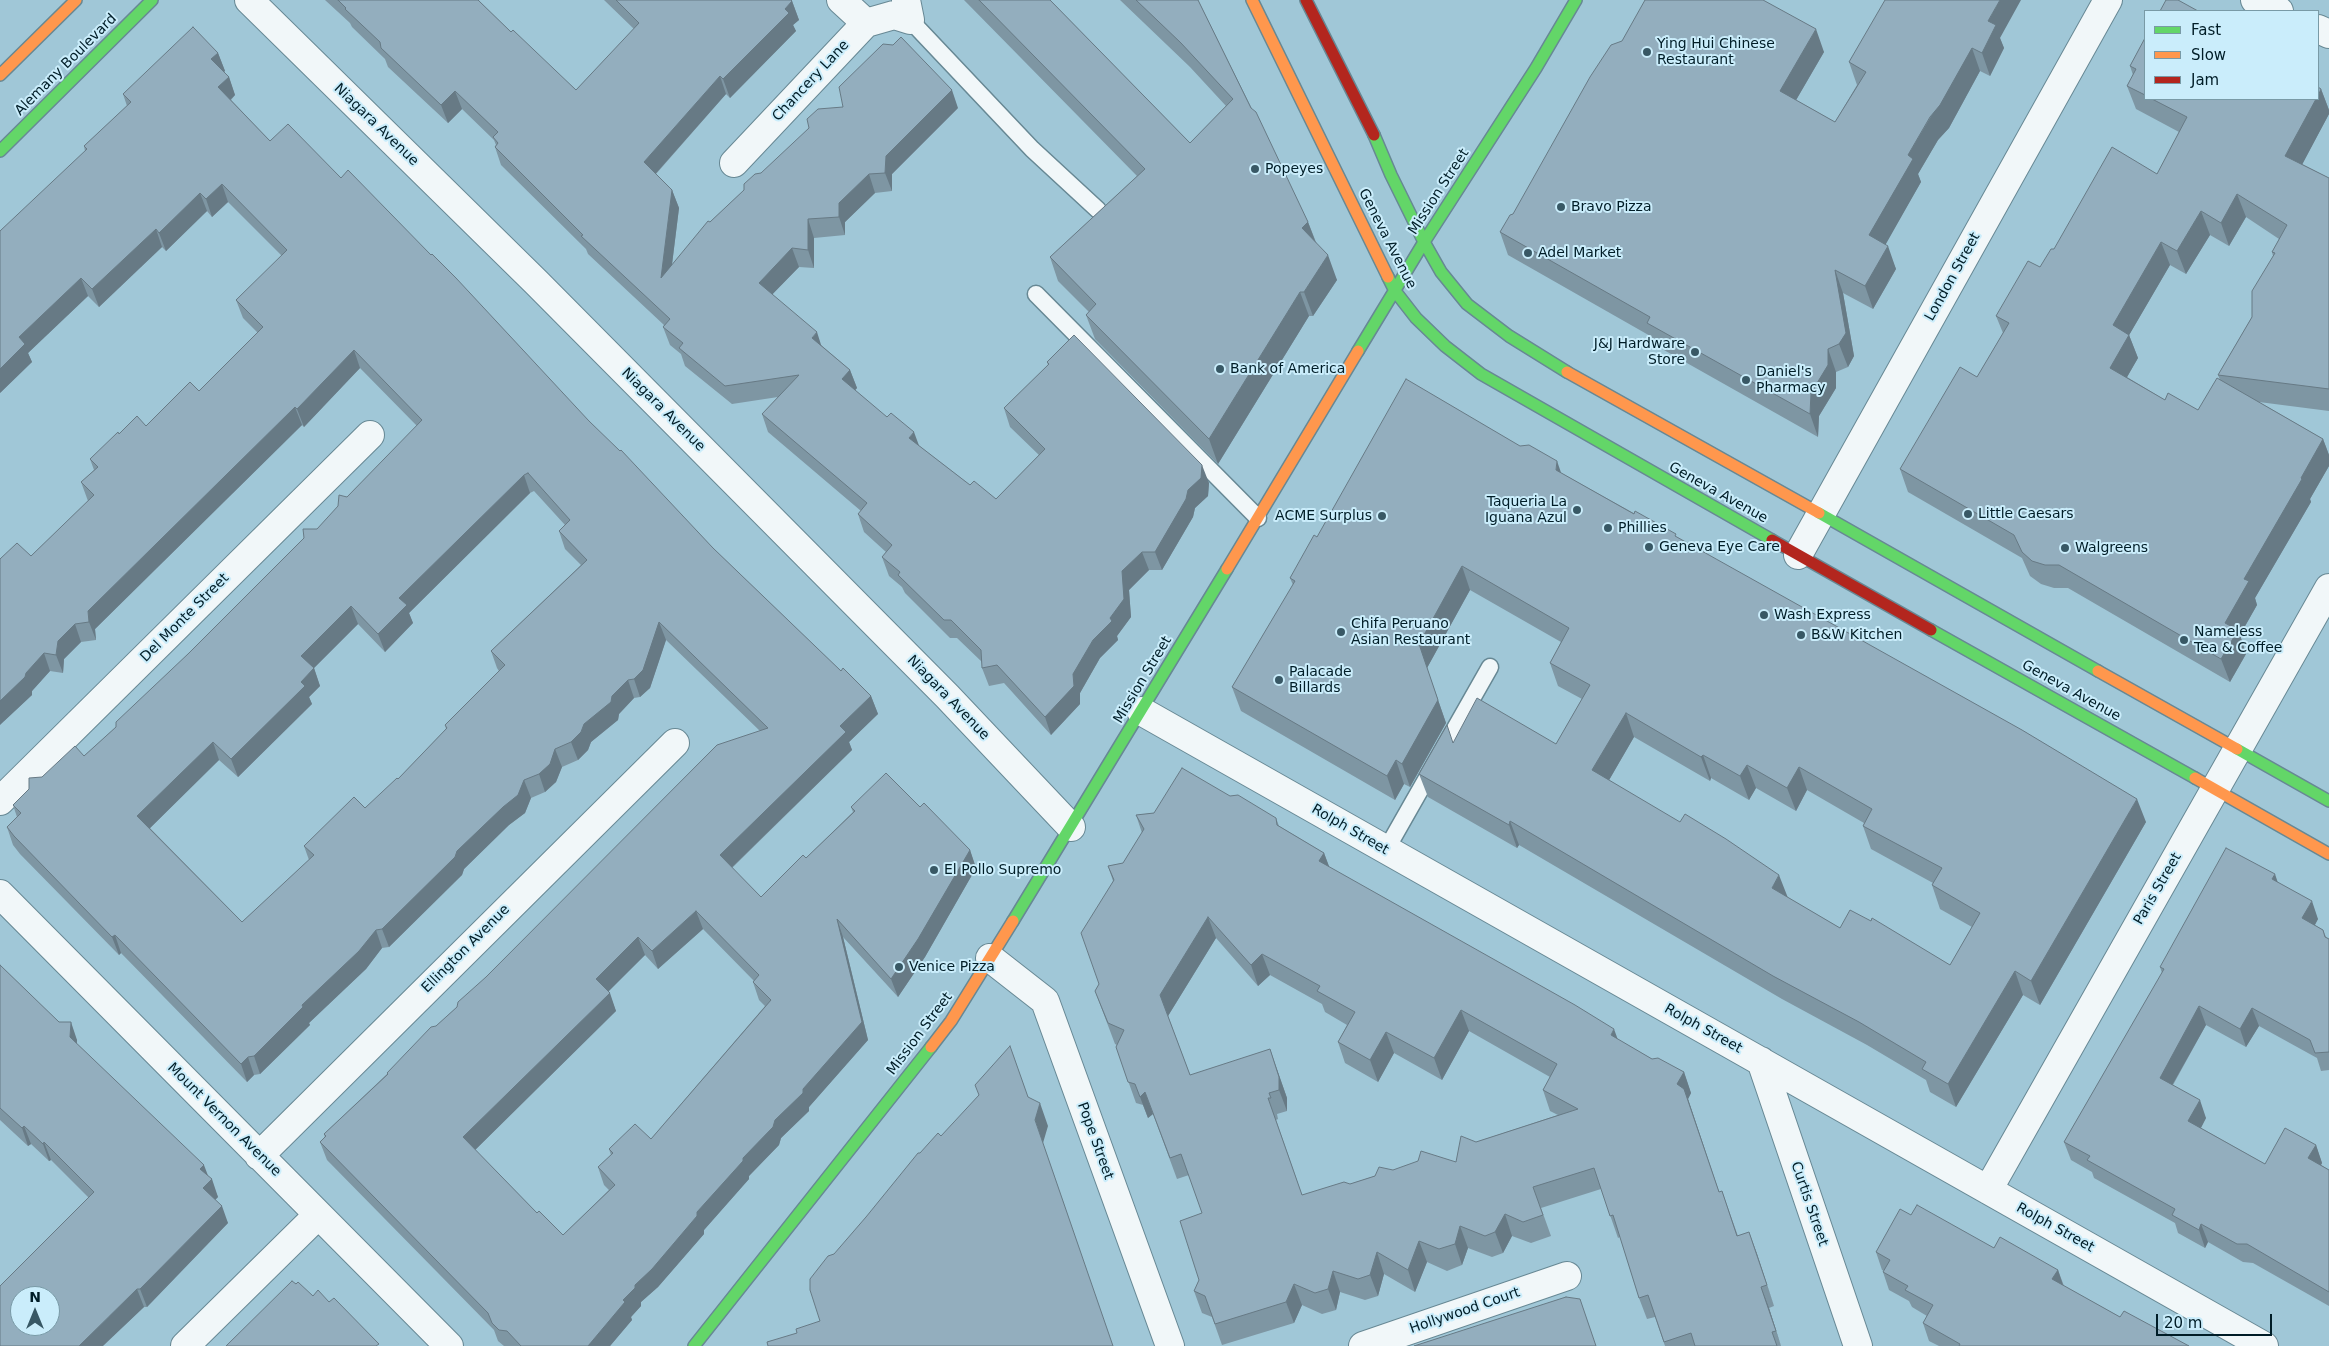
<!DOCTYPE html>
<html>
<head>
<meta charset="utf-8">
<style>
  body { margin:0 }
  #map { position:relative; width:2329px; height:1346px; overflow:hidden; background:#a0c7d7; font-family:"DejaVu Sans",sans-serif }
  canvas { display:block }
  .legend { position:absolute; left:2144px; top:10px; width:175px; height:90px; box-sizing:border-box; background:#caedfb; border:1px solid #799aa6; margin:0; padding:6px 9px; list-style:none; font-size:15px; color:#001d27 }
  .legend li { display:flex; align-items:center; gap:10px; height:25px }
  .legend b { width:25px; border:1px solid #799aa6 }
  .north { position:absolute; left:10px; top:1286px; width:50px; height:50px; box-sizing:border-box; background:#caedfb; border:1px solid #799aa6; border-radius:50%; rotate:0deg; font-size:14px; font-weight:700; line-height:20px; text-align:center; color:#001d27 }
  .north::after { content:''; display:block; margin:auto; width:18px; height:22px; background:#385865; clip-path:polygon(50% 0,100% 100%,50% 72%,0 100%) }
  .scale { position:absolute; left:2156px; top:1314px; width:116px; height:22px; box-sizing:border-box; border:2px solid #001d27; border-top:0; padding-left:6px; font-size:15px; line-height:18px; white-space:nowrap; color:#001d27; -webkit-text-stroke:4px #caedfb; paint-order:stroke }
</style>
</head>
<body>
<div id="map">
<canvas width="2329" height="1346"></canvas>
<ul class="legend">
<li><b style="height:6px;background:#63d668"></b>Fast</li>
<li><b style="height:6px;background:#ff974d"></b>Slow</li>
<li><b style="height:6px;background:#b3261e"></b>Jam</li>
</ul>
<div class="north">N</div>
<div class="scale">20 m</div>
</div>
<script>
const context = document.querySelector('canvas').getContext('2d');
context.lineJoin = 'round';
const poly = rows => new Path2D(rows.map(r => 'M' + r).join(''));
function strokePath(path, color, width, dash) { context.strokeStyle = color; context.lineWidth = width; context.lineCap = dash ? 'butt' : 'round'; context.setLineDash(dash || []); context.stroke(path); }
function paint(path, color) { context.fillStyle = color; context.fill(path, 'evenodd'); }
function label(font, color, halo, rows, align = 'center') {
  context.font = font + ' "DejaVu Sans",sans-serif'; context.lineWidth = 4; context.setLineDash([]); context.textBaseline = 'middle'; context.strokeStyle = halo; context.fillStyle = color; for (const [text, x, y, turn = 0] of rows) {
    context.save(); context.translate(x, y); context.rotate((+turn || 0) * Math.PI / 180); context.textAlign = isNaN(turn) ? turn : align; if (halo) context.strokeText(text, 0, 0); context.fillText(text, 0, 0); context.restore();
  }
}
const lane = poly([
  [910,20,1032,149,1098,210],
  [1036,294,1258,518],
  [1386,850,1490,667]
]);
const street = poly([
  [249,0,536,282,947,696,1071,827],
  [2255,0,2279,11],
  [866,23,894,15,910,20,906,0],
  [2318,29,2329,34],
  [734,163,866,23,841,0],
  [1798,555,2108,0],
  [1141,711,2264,1346],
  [0,801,370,435],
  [0,894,449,1346],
  [990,958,1045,1001,1170,1346],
  [1761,1061,1858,1346],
  [259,1156,675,743],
  [1988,1190,2329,588],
  [185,1346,318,1215],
  [1363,1346,1567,1276]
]);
const fast = poly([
  [1374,135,1391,175,1424,242,1441,272,1467,304,1509,336,1567,372],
  [0,151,152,0],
  [1388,277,1395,291,1416,318,1445,346,1481,374,1772,540],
  [1358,351,1424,242,1536,68,1576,0],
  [1819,513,2098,671],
  [1931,630,2195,778],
  [2237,749,2329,801],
  [1013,921,1227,569],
  [694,1346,931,1047]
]);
const slow = poly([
  [1252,0,1388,277],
  [0,75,76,0],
  [1567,372,1819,513],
  [1227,569,1358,351],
  [2098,671,2237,749],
  [2195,778,2329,854],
  [931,1047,951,1021,1013,921]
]);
const jam = poly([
  [1306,0,1374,135],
  [1772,540,1931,630]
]);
strokePath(lane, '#678894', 19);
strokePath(street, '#678894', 30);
strokePath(fast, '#678894', 14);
strokePath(slow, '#678894', 14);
strokePath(jam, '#678894', 14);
strokePath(lane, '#f1f7f9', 16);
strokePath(street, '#f1f7f9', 28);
strokePath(fast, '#63d668', 11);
strokePath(slow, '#ff974d', 11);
strokePath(jam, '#b3261e', 11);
paint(poly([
  [325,0,478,0,511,32,576,90,634,29,604,0,791,0,792,1,799,20,793,25,796,31,730,98,726,94,656,174,672,190,679,208,672,265,710,222,744,190,761,173,958,108,892,174,892,191,875,193,845,222,845,235,814,238,814,268,799,267,772,294,821,345,850,370,857,388,855,390,918,445,970,485,996,499,1039,455,1010,427,1004,408,1048,365,1047,362,1209,483,1208,496,1195,508,1193,517,1162,570,1149,570,1129,590,1131,617,1117,636,1118,640,1100,658,1080,693,1080,704,1051,735,1004,683,989,686,982,668,982,662,957,638,950,638,905,593,902,587,889,576,882,557,886,552,864,532,858,514,861,511,768,432,762,414,778,397,732,404,685,366,681,354,670,345,663,327,664,325,588,254,586,249,501,165,495,147,496,145,494,140,462,109,448,123,388,67,385,59,352,27,350,23],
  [964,0,1050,0,1190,143,1226,106,1190,67,1120,0,1198,0,1308,222,1316,242,1337,280,1313,316,1309,316,1218,464,1095,339,1086,315,1089,312,1058,281,1050,257,1137,176],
  [1767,2,1824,52,1796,100,1835,122,1857,85,1849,62,2000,38,2004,48,1990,76,1980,71,1949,128,1938,140,1918,174,1921,182,1885,244,1896,269,1873,309,1843,293,1854,356,1848,367,1836,372,1836,388,1819,416,1818,437,1655,345,1652,337,1508,255,1500,232,1513,214,1622,41],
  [2145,38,2145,99,2318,99,2321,89,2329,110,2329,114,2302,164,2329,178,2329,411,2259,402,2323,439,2329,455,2329,466,2310,499,2311,502,2255,598,2257,605,2240,635,2246,654,2230,682,2068,588,2054,588,2041,584,2030,576,2022,558,1908,492,1900,469,1977,377,2003,333,1996,316,2040,267,2054,249,2157,174,2179,132,2136,109,2127,86,2133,75,2130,66],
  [2246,217,2279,239,2272,252,2273,256,2252,317,2218,375,2220,380,2198,410,2165,400,2127,377,2138,358,2129,335,2170,265,2186,274,2210,235,2229,246],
  [218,53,225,71,224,72,229,77,235,95,231,100,270,141,341,178,589,421,713,548,841,671,871,696,878,714,849,742,852,750,732,868,761,897,806,858,853,812,851,807,920,807,970,850,976,868,925,957,898,997,843,937,868,1040,809,1107,809,1111,781,1138,779,1145,749,1176,749,1179,704,1230,704,1234,658,1287,641,1302,641,1306,631,1317,632,1320,610,1346,504,1346,498,1341,494,1330,327,1160,320,1142,325,1138,324,1134,387,1074,387,1073,436,1026,760,731,666,640,650,688,640,697,634,698,619,714,618,720,591,742,588,750,578,760,562,767,556,782,545,792,531,798,525,813,509,825,464,869,462,875,389,947,382,948,366,969,309,1023,310,1025,260,1074,254,1075,247,1082,121,953,119,955,20,854,13,845,7,827,17,817,13,805,42,777,84,756,116,727,189,653,317,529,347,497,417,426,360,368,304,427,302,425,95,629,96,640,81,642,64,659,63,673,50,671,32,691,32,695,4,721,31,556,88,501,81,482,94,470,90,459,119,434,146,426,199,391,258,333,243,318,236,300,282,256,228,202,212,217,207,211,166,251,162,247,99,307,88,296,28,353,32,362,0,393,85,151,84,146,127,106,123,94],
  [534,491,565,525,559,531,565,549,581,565,491,651,497,668,499,671,445,725,446,729,398,779,365,808,304,846,309,860,242,922,150,828,219,760,238,777,312,704,309,697,320,686,314,668,358,624,385,652,413,623,409,613,530,493],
  [703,929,754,981,753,982,759,1000,765,1006,651,1139,609,1149,611,1155,598,1167,604,1185,609,1190,563,1235,537,1213,475,1150,616,1011,608,991,645,955,658,969],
  [1561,473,1677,537,2146,822,2040,1005,2023,995,1956,1107,1930,1092,1926,1080,1867,1045,1782,999,1519,845,1517,848,1428,797,1419,774,1453,742,1556,744,1582,699,1558,686,1550,663,1561,642,1470,590,1427,668,1446,723,1410,787,1404,784,1395,800,1241,711,1232,687,1293,585,1290,578,1317,537],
  [1634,737,1710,781,1711,778,1749,800,1756,788,1796,811,1807,790,1864,823,1863,826,1871,849,1933,883,1932,885,1940,909,1972,927,1950,965,1840,928,1787,897,1609,780],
  [1230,796,1276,818,1279,826,1324,853,1329,867,1617,1039,1652,1059,1684,1072,1691,1093,1688,1099,1719,1192,1722,1191,1738,1236,1749,1232,1757,1254,1774,1306,1769,1308,1781,1346,1665,1346,1655,1317,1647,1319,1639,1298,1620,1237,1618,1238,1601,1189,1541,1208,1551,1236,1531,1243,1512,1236,1503,1253,1492,1257,1468,1248,1462,1265,1447,1271,1427,1262,1415,1292,1384,1274,1378,1296,1365,1300,1340,1292,1336,1310,1322,1314,1302,1305,1294,1323,1222,1345,1212,1317,1202,1313,1194,1291,1199,1280,1202,1213,1189,1175,1177,1179,1153,1114,1148,1118,1143,1105,1136,1103,1116,1047,1117,1045,1115,1044,1095,991,1099,984,1113,881,1108,866,1123,863,1142,833,1136,815,1154,813],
  [1216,938,1258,986,1270,975,1322,1004,1325,1012,1347,1025,1338,1042,1345,1063,1378,1082,1394,1053,1442,1080,1469,1031,1550,1077,1543,1090,1550,1111,1558,1115,1476,1142,1456,1162,1393,1170,1350,1184,1302,1195,1276,1120,1278,1119,1277,1114,1287,1111,1287,1098,1277,1070,1190,1075,1168,1016],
  [2277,882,2318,919,2315,925,2323,930,2326,937,2329,939,2329,1070,2321,1071,2317,1058,2259,1026,2246,1047,2206,1025,2173,1085,2206,1118,2201,1128,2265,1164,2316,1145,2322,1163,2321,1165,2329,1170,2329,1306,2253,1263,2243,1262,2208,1242,2205,1248,2178,1233,2175,1223,2094,1178,2092,1172,2071,1160,2064,1142,2162,973,2160,967],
  [0,965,77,1040,77,1044,208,1176,218,1197,215,1200,228,1223,147,1307,144,1307,113,1336,88,1197,51,1160,49,1161,31,1144,28,1146,0,1120],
  [1911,1215,1994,1248,2058,1270,2064,1286,2120,1317,2189,1346,1939,1346,1929,1341,1923,1323,1927,1316,1912,1307,1909,1301,1889,1290,1883,1272,1884,1271,1882,1270,1876,1252]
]), '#7e96a3');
paint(poly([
  [2000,0,2021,0,2000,38,2004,48,1990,76,1982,53,1988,21],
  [792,1,799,20,793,25,796,31,730,98,723,79],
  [1816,29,1824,52,1788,114,1780,91],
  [1972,48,1980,71,1949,128,1938,140,1918,174,1921,182,1878,258,1869,235,1908,155],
  [218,53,225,71,218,77,211,59],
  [720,76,726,94,650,180,644,162],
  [229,77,235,95,225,105,218,87],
  [2321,89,2329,110,2329,114,2294,180,2285,156,2316,99,2318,99,2318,96],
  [952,90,958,108,892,174,892,191,885,173,886,156],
  [455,91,462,109,448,123,441,105],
  [869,174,875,193,845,222,845,235,839,217,839,203],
  [222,184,228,202,212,217,206,199],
  [672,190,679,208,668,296,661,278],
  [200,193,207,211,166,251,159,233],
  [2237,194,2246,217,2229,246,2221,223],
  [2201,211,2210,235,2186,274,2177,251],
  [808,219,814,238,814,268,808,250],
  [1308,222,1317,246,1302,228],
  [156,229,162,247,99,307,92,289],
  [2161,242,2170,265,2121,349,2113,325],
  [1888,246,1896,269,1873,309,1865,286],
  [792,248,799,267,766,301,759,283],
  [1328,255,1337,280,1313,316,1304,292],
  [1835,270,1843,293,1854,356,1848,367,1839,344],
  [81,278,88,296,28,353,32,362,0,393,0,369,19,337],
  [1300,292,1309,316,1218,464,1209,439],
  [817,332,823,351,812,338],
  [2129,335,2138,358,2119,391,2110,368],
  [1828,349,1836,372,1836,388,1819,416,1818,437,1810,414,1811,393],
  [354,350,360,368,304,427,297,409],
  [850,370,857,388,849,397,842,379],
  [295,407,302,425,95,629,96,640,89,622,88,611],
  [914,432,921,451,909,438],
  [2323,439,2329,455,2329,466,2310,499,2311,502,2255,598,2257,605,2240,635,2246,654,2230,682,2221,659,2225,623,2244,579],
  [1557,461,1565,484,1556,470],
  [1202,465,1209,483,1208,496,1195,508,1193,517,1162,570,1155,552],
  [524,475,530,493,409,613,413,623,385,652,378,634,399,598],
  [1142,552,1149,570,1129,590,1131,617,1117,636,1118,640,1100,658,1080,693,1080,704,1051,735,1045,717,1093,640,1110,618,1122,571],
  [1462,566,1470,590,1427,668,1446,723,1410,787,1402,764,1419,644],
  [351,606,358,624,308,674,301,656],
  [659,622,666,640,650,688,640,697,634,679],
  [75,624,81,642,64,659,63,673,56,655,58,641],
  [44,653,50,671,32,691,32,695,0,725,0,701],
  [314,668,320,686,309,697,312,704,238,777,231,759,301,682],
  [628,680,634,698,619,714,618,720,591,742,588,750,578,760,571,742,584,724],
  [871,696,878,714,849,742,852,750,726,873,720,855,840,726],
  [1626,713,1634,737,1601,794,1592,770],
  [213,742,219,760,144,834,137,816],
  [555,749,562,767,556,782,545,792,539,774],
  [1703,755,1711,778,1710,781,1701,757],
  [1396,760,1404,784,1395,800,1387,776],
  [1747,765,1756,788,1749,800,1740,776],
  [1799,767,1807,790,1796,811,1787,788],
  [524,780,531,798,525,813,509,825,464,869,462,875,389,947,382,929],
  [2137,799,2146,822,2040,1005,2031,981],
  [1510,821,1519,845,1517,848,1509,825],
  [970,850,976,868,925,957,898,997,891,979],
  [1324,853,1332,874,1319,861],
  [2275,874,2281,892,2272,879],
  [1779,875,1788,898,1772,888],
  [2312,901,2318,919,2308,937,2302,918],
  [696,911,703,929,658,969,652,951],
  [1208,917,1216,938,1168,1016,1160,995],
  [837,919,843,937,868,1040,809,1107,809,1111,781,1138,779,1145,749,1176,749,1179,704,1230,704,1234,658,1287,641,1302,641,1306,631,1317,632,1320,610,1346,588,1346,635,1285,775,1120,803,1089],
  [376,930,382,948,366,969,309,1023,310,1025,260,1074,254,1056,302,1005],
  [115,935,121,953,119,955,112,937],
  [638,937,645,955,603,997,596,979],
  [1262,954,1270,975,1258,986,1251,965],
  [2015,971,2023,995,1956,1107,1948,1084],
  [610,993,616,1011,470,1155,463,1137],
  [2199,1006,2206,1025,2166,1096,2160,1078],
  [2252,1008,2259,1026,2246,1047,2240,1029],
  [1461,1010,1469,1031,1442,1080,1434,1058],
  [71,1022,77,1040,76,1055,70,1037],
  [1614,1029,1622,1051,1611,1035],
  [1386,1032,1394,1053,1378,1082,1370,1060],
  [1010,1046,1035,1118,1040,1103,1048,1126,1043,1143,1113,1346,1035,1120],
  [1270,1049,1287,1098,1287,1111,1279,1090],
  [248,1057,254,1075,247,1082,241,1064],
  [1684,1072,1691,1093,1688,1099,1726,1213,1677,1084],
  [1145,1092,1153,1114,1148,1118,1140,1097],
  [2200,1100,2206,1118,2195,1139,2188,1121],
  [24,1126,31,1144,28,1146,22,1128],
  [44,1142,51,1160,49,1161,43,1144],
  [2316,1145,2322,1163,2315,1176,2308,1158],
  [204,1165,210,1181,212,1179,218,1197,210,1205,203,1188,200,1169],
  [222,1206,228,1223,147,1307,140,1289],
  [1505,1214,1512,1236,1503,1253,1495,1232],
  [2201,1224,2208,1242,2205,1248,2199,1230],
  [1460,1226,1468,1248,1462,1265,1455,1244],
  [1749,1232,1757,1254,1774,1306,1767,1285],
  [1419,1241,1427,1262,1415,1292,1408,1270],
  [1377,1252,1384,1274,1378,1296,1370,1275],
  [2058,1270,2064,1288,2052,1279],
  [1333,1271,1340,1292,1336,1310,1328,1289],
  [1294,1284,1302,1305,1294,1323,1286,1302],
  [1761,1287,1769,1308,1781,1346,1776,1331],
  [137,1289,144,1307,103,1346,79,1346]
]), '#677a85');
const building = poly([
  [338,0,478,0,511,32,513,30,576,90,639,23,616,0,791,0,792,1,785,9,789,13,723,79,720,76,644,162,672,190,661,278,708,221,710,222,744,190,744,184,755,174,761,173,809,128,807,119,818,109,843,107,839,87,883,44,893,45,901,37,952,90,886,156,885,173,869,174,839,203,839,217,808,219,808,250,792,248,759,283,817,332,812,338,850,370,842,379,887,417,891,413,914,432,909,438,970,485,974,481,996,499,1045,449,1004,408,1049,364,1047,362,1074,335,1202,465,1201,478,1188,490,1186,499,1155,552,1142,552,1122,571,1124,599,1110,618,1112,621,1093,640,1073,674,1074,686,1045,717,997,665,982,668,981,650,951,620,944,620,898,575,900,572,882,557,892,545,858,514,867,503,762,414,799,375,725,386,679,348,683,343,663,327,670,319,581,236,583,235,495,147,498,143,493,137,498,132,455,91,441,105,381,48,380,42,345,9,346,8,338,0],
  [979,0,1050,0,1190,143,1233,99,1181,43,1136,0,1198,0,1251,108,1256,112,1308,222,1302,228,1328,255,1304,292,1300,292,1209,439,1086,315,1096,304,1050,257,1145,169,979,0],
  [1645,0,1763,0,1816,29,1780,91,1835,122,1866,72,1849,62,1885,0,2000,0,1988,21,1996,25,1982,53,1972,48,1940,105,1930,117,1908,155,1913,159,1869,235,1888,246,1865,286,1835,270,1846,333,1839,344,1828,349,1828,365,1811,393,1810,414,1647,323,1650,317,1500,232,1510,215,1513,214,1590,77,1611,45,1622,41,1645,0],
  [2166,0,2178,0,2198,11,2160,11,2166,0],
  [193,27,218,53,211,59,229,77,218,87,270,141,288,124,341,178,348,170,431,255,432,254,456,278,589,421,620,451,621,450,713,548,841,671,843,668,871,696,840,726,846,732,720,855,761,897,803,855,806,858,855,811,851,807,886,773,920,807,924,803,970,850,918,939,891,979,837,919,862,1022,803,1089,803,1093,775,1120,773,1127,743,1158,743,1161,697,1212,697,1216,652,1269,635,1285,635,1288,623,1300,625,1302,588,1346,521,1346,507,1331,499,1330,492,1323,488,1313,320,1142,326,1136,324,1134,388,1074,387,1073,431,1027,436,1026,457,1007,458,1002,486,977,717,745,768,728,659,622,643,670,634,679,628,680,612,696,611,702,584,724,581,732,571,742,555,749,550,764,539,774,524,780,518,795,503,807,457,851,455,857,382,929,376,930,359,951,302,1005,303,1007,254,1056,248,1057,241,1064,115,935,112,937,14,836,7,827,21,813,13,805,29,789,29,778,42,777,75,746,84,756,116,727,116,722,189,653,304,538,303,529,317,529,338,506,339,495,347,497,422,420,354,350,297,409,295,407,88,611,89,622,75,624,58,641,56,655,44,653,26,673,25,677,0,701,0,559,17,543,31,556,94,495,81,482,98,467,90,459,118,432,119,434,137,416,146,426,190,382,199,391,263,327,236,300,287,250,222,184,206,199,200,193,159,233,156,229,92,289,81,278,19,337,25,344,0,369,0,231,87,149,84,146,131,102,123,94,193,27],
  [528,473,570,520,559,531,587,560,491,651,505,665,445,725,447,728,398,779,397,778,365,808,354,797,304,846,314,855,242,922,137,816,213,742,231,759,305,686,301,682,314,668,301,656,351,606,378,634,407,605,399,598,524,475,528,473],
  [696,911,759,975,753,982,771,1000,651,1139,635,1124,609,1149,613,1153,598,1167,615,1185,563,1235,539,1211,537,1213,463,1137,610,993,596,979,638,937,652,951,696,911],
  [2145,38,2145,95,2127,86,2136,69,2130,66,2145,38],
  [2318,87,2321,89,2318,96,2318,87],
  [2152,99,2316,99,2285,156,2329,178,2329,389,2218,375,2252,317,2252,291,2275,253,2272,252,2287,225,2237,194,2221,223,2201,211,2177,251,2161,242,2113,325,2129,335,2110,368,2165,400,2168,393,2198,410,2217,378,2323,439,2301,478,2302,479,2244,579,2249,581,2225,623,2238,630,2221,659,2059,565,2045,565,2032,561,2022,552,2014,535,1900,469,1960,367,1977,377,2009,323,1996,316,2028,261,2040,267,2051,249,2054,249,2112,147,2157,174,2187,117,2152,99],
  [1406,379,1520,446,1529,445,1557,461,1556,470,1634,514,1635,511,1676,534,1675,536,2022,730,2137,799,2031,981,2015,971,1948,1084,1922,1069,1926,1062,1859,1022,1773,976,1510,821,1509,825,1419,774,1447,725,1453,743,1477,698,1556,744,1590,685,1550,663,1569,628,1462,566,1419,644,1438,700,1402,764,1396,760,1387,776,1232,687,1295,581,1290,578,1314,535,1317,537,1406,379],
  [1626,713,1701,757,1703,755,1740,776,1747,765,1787,788,1799,767,1872,809,1863,826,1942,868,1932,885,1980,913,1950,965,1872,918,1871,921,1850,910,1840,928,1772,888,1779,875,1726,839,1685,814,1680,822,1592,770,1626,713],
  [1182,768,1230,796,1238,795,1276,818,1277,825,1324,853,1319,861,1575,1005,1614,1029,1611,1035,1652,1059,1658,1058,1684,1072,1677,1084,1684,1089,1719,1192,1722,1191,1737,1236,1749,1232,1767,1285,1761,1287,1776,1331,1772,1332,1777,1346,1695,1346,1691,1333,1664,1342,1648,1295,1639,1298,1613,1215,1610,1216,1594,1168,1533,1187,1543,1215,1523,1222,1505,1214,1495,1232,1485,1236,1460,1226,1455,1244,1439,1249,1419,1241,1408,1270,1377,1252,1370,1275,1358,1279,1333,1271,1328,1289,1315,1293,1294,1284,1286,1302,1215,1324,1205,1296,1194,1291,1199,1280,1180,1221,1202,1213,1181,1154,1170,1158,1145,1092,1140,1097,1135,1084,1128,1082,1116,1047,1124,1030,1108,1023,1095,991,1099,984,1081,933,1114,880,1108,866,1123,863,1144,829,1136,815,1154,813,1182,768],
  [1208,917,1251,965,1262,954,1320,986,1317,991,1355,1012,1338,1042,1370,1060,1386,1032,1434,1058,1461,1010,1557,1064,1543,1090,1578,1109,1476,1142,1461,1136,1456,1162,1421,1151,1418,1161,1393,1170,1379,1167,1375,1176,1350,1184,1344,1182,1302,1195,1268,1098,1271,1098,1269,1093,1279,1090,1279,1077,1270,1049,1190,1075,1160,995,1208,917],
  [2226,848,2275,874,2272,879,2312,901,2302,918,2323,930,2325,937,2329,939,2329,1052,2315,1053,2310,1040,2252,1008,2240,1029,2199,1006,2160,1078,2200,1100,2188,1121,2265,1164,2285,1128,2316,1145,2308,1158,2329,1170,2329,1292,2247,1244,2237,1244,2201,1224,2199,1230,2172,1215,2175,1209,2087,1160,2090,1156,2064,1142,2164,969,2160,967,2226,848],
  [0,965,59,1022,71,1022,70,1037,204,1165,200,1169,212,1179,203,1188,222,1206,140,1289,137,1289,79,1346,0,1346,0,1286,94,1192,44,1142,43,1144,24,1126,22,1128,0,1108,0,965],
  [20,1296,50,1296,50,1326,20,1326,20,1296],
  [1010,1046,1028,1097,1040,1103,1035,1120,1113,1346,768,1346,767,1342,797,1333,796,1329,820,1321,810,1290,810,1279,828,1256,834,1254,866,1217,918,1153,920,1153,938,1133,941,1136,979,1095,975,1085,1010,1046],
  [1917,1205,1994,1248,2000,1237,2058,1270,2052,1279,2120,1317,2124,1311,2189,1346,1959,1346,1960,1344,1923,1323,1933,1305,1905,1290,1908,1286,1883,1272,1890,1260,1876,1252,1900,1209,1911,1215,1917,1205],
  [292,1281,296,1284,298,1282,313,1296,318,1290,329,1302,334,1298,379,1344,376,1346,226,1346,292,1281],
  [1566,1297,1580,1299,1596,1346,1414,1346,1566,1297]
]);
paint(building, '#93aebe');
strokePath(building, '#677a85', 1);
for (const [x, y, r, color] of [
  [1647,52,5,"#385865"],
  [1255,169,5,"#385865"],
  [1561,207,5,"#385865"],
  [1528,253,5,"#385865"],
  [1695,352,5,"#385865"],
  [1220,369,5,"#385865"],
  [1746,380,5,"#385865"],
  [1577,510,5,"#385865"],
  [1968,514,5,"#385865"],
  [1382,516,5,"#385865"],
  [1608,528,5,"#385865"],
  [1649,547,5,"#385865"],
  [2065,548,5,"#385865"],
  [1764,615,5,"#385865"],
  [1341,632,5,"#385865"],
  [1801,635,5,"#385865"],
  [2184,640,5,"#385865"],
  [1279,680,5,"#385865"],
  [934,870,5,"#385865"],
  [899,967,5,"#385865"]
]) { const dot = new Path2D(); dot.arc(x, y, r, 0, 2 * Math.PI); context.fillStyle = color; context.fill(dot); strokePath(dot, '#caedfb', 2); }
label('14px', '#001d27', '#caedfb', [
  ["Ying Hui Chinese",1657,44],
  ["Restaurant",1657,60],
  ["Popeyes",1265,169],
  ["Bravo Pizza",1571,207],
  ["Adel Market",1538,253],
  ["J&J Hardware",1685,344,"right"],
  ["Store",1685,360,"right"],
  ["Bank of America",1230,369],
  ["Daniel's",1756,372],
  ["Pharmacy",1756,388],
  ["Taqueria La",1567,502,"right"],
  ["Iguana Azul",1567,518,"right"],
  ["Little Caesars",1978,514],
  ["ACME Surplus",1372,516,"right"],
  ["Phillies",1618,528],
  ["Geneva Eye Care",1659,547],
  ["Walgreens",2075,548],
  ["Wash Express",1774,615],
  ["Chifa Peruano",1351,624],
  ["Asian Restaurant",1351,640],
  ["Nameless",2194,632],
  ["Tea & Coffee",2194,648],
  ["B&W Kitchen",1811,635],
  ["Palacade",1289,672],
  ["Billards",1289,688],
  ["El Pollo Supremo",944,870],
  ["Venice Pizza",909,967]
], 'left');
label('14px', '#001d27', '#caedfb', [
  ["Alemany Boulevard",66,65,-45],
  ["Chancery Lane",811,81,-47],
  ["Niagara Avenue",376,125,44],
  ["Mission Street",1439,192,-57],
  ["Geneva Avenue",1387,239,63],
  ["London Street",1953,277,-61],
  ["Niagara Avenue",663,410,45],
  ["Geneva Avenue",1718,493,29],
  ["Del Monte Street",185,618,-45],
  ["Mission Street",1143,680,-59],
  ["Geneva Avenue",2071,691,29],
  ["Niagara Avenue",948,698,46],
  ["Rolph Street",1350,830,30],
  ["Paris Street",2158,889,-60],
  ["Ellington Avenue",466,949,-45],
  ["Rolph Street",1703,1029,29],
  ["Mission Street",920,1034,-53],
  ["Mount Vernon Avenue",224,1120,45],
  ["Pope Street",1095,1141,70],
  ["Curtis Street",1809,1204,71],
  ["Rolph Street",2055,1228,29],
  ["Hollywood Court",1465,1311,-19]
]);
</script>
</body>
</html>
